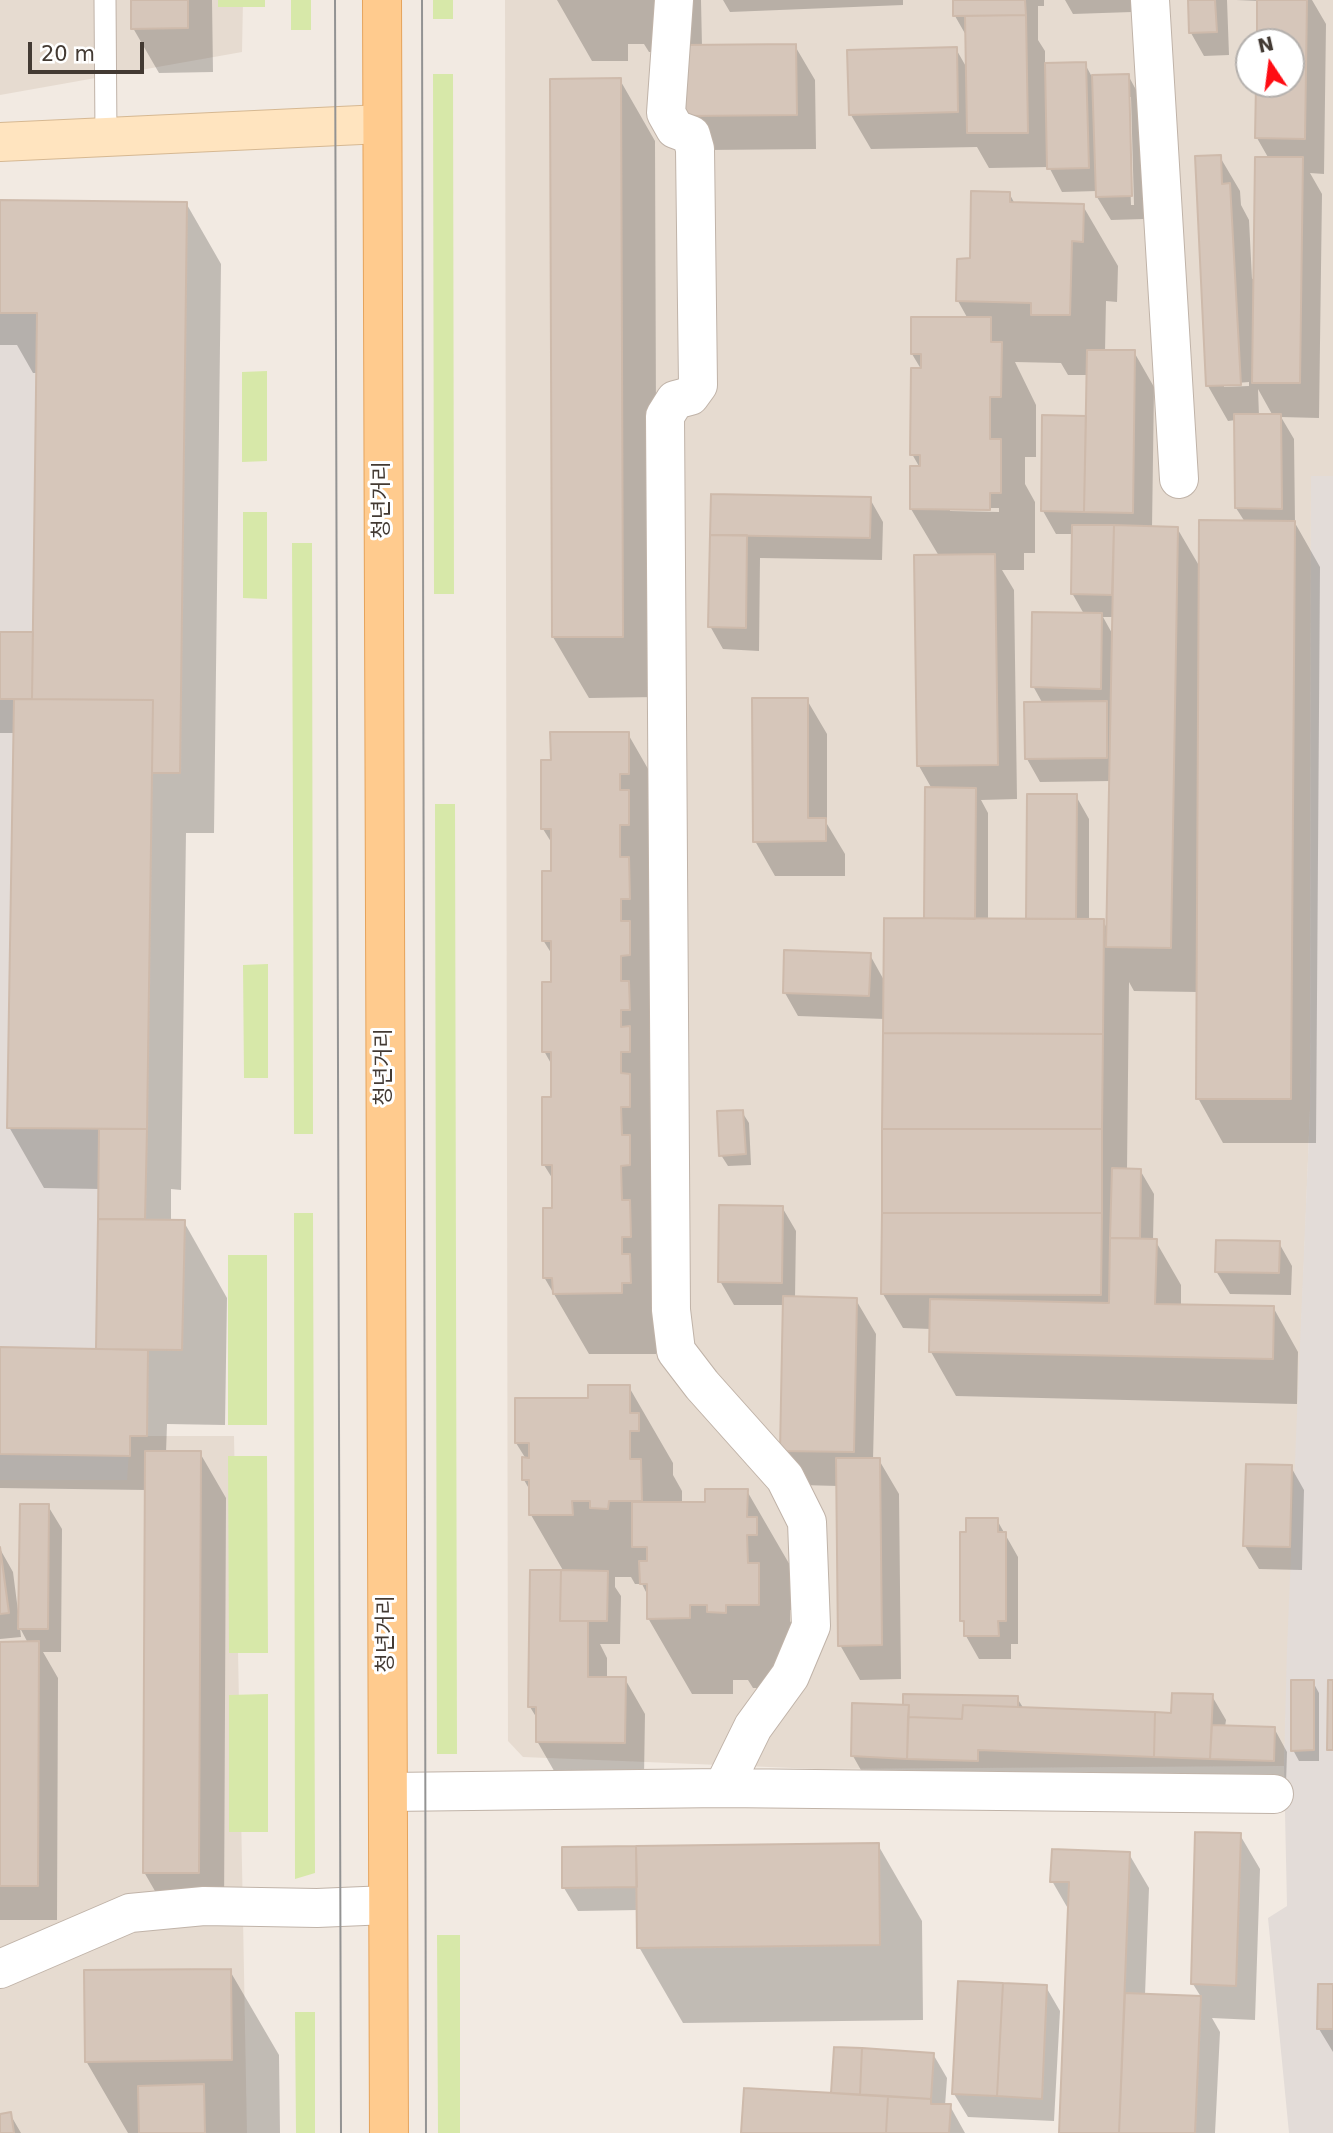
<!DOCTYPE html>
<html>
<head>
<meta charset="utf-8">
<style>
  body { margin:0 }
  #map { position:relative; width:1333px; height:2133px; overflow:hidden; background:#f2eae2; font-family:"DejaVu Sans",sans-serif }
  canvas { display:block }
  .north { position:absolute; left:1235px; top:28px; width:70px; height:70px; box-sizing:border-box; background:#fff; border:2px solid #b4b0ad; border-radius:50%; rotate:347deg; font-size:19px; font-weight:700; line-height:28px; text-align:center; color:#433a33 }
  .north::after { content:''; display:block; margin:auto; width:24px; height:32px; background:#ff0c13; clip-path:polygon(50% 0,100% 100%,50% 72%,0 100%) }
  .scale { position:absolute; left:28px; top:42px; width:116px; height:32px; box-sizing:border-box; border:4px solid #433a33; border-top:0; padding-left:9px; font-size:21px; line-height:24px; white-space:nowrap; color:#433a33; -webkit-text-stroke:5px #fff; paint-order:stroke }
</style>
</head>
<body>
<div id="map">
<canvas width="1333" height="2133"></canvas>
<div class="north">N</div>
<div class="scale">20 m</div>
</div>
<script>
const context = document.querySelector('canvas').getContext('2d');
context.lineJoin = 'round';
function paint(path, color) { context.fillStyle = color; context.fill(path, 'evenodd'); }
const poly = rows => new Path2D(rows.map(r => 'M' + r).join(''));
function strokePath(path, color, width, dash) { context.strokeStyle = color; context.lineWidth = width; context.lineCap = dash ? 'butt' : 'round'; context.setLineDash(dash || []); context.stroke(path); }
function label(font, color, halo, rows, align = 'center') {
  context.font = font + ' "DejaVu Sans","Noto Sans KR",sans-serif'; context.lineWidth = 6; context.setLineDash([]); context.textBaseline = 'middle'; context.strokeStyle = halo; context.fillStyle = color; for (const [text, x, y, turn = 0] of rows) {
    context.save(); context.translate(x, y); context.rotate((+turn || 0) * Math.PI / 180); context.textAlign = isNaN(turn) ? turn : align; if (halo) context.strokeText(text, 0, 0); context.fillText(text, 0, 0); context.restore();
  }
}
paint(poly([
  [0,0,243,0,242,52,0,95],
  [505,0,1333,0,1333,476,1311,476,1310,1110,1284,1766,818,1769,523,1757,508,1741],
  [1249,42,1291,42,1291,84,1249,84],
  [130,1436,234,1436,247,2133,0,2133,0,1480,126,1480]
]), '#e6dbd0');
paint(poly([
  [0,200,187,202,180,773,152,773,145,1219,185,1220,182,1350,148,1350,147,1436,130,1436,127,1480,0,1480],
  [1311,476,1333,476,1333,2133,1289,2133,1268,1918,1287,1906,1284,1766,1287,1648,1310,1110]
]), '#e3dcd8');
paint(poly([
  [218,0,265,0,265,7,218,7],
  [291,0,311,0,311,30,291,30],
  [433,0,453,0,453,19,433,19],
  [433,74,453,74,454,594,434,594],
  [267,371,267,461,242,462,242,372],
  [243,512,267,512,267,599,243,598],
  [292,543,312,543,313,1134,294,1134],
  [435,804,455,804,457,1754,437,1754],
  [268,964,268,1078,244,1078,243,965],
  [294,1213,313,1213,315,1873,295,1879],
  [228,1255,267,1255,267,1425,228,1425],
  [228,1456,267,1456,268,1653,229,1653],
  [268,1694,268,1832,229,1832,229,1695],
  [437,1935,460,1935,460,2133,438,2133],
  [295,2012,315,2012,315,2133,296,2133]
]), '#d7e8a9');
paint(poly([
  [133,0,212,0,213,72,159,73,133,28],
  [557,0,701,0,702,47,795,46,815,80,816,149,707,150,668,52,649,52,644,44,628,44,628,61,592,61],
  [723,0,903,0,903,5,730,12],
  [955,0,1044,0,1044,6,1038,6,1038,40,1045,51,1045,65,1085,64,1092,77,1128,75,1141,99,1144,219,1111,220,1097,197,1097,191,1062,192,1049,167,989,168,977,147,871,149,851,115,956,49,968,70,967,37,955,16],
  [1127,97,1131,97,1134,205,1131,205],
  [1065,0,1131,0,1132,12,1073,14],
  [1189,0,1227,0,1229,55,1204,56,1191,33],
  [1236,0,1312,0,1326,24,1324,174,1310,173,1322,194,1319,418,1281,417,1294,439,1295,523,1320,567,1316,1143,1223,1143,1198,1098,1198,992,1134,991,1129,982,1127,1170,1140,1170,1154,1194,1153,1240,1155,1240,1181,1285,1181,1306,1273,1307,1298,1352,1297,1404,956,1396,931,1352,931,1329,903,1328,883,1294,885,1019,798,1016,785,993,870,955,885,982,927,920,932,789,919,766,939,556,911,509,920,468,912,454,921,369,912,354,968,319,958,301,972,260,1009,193,1015,204,1083,206,1118,266,1117,302,1106,301,1105,352,1134,352,1154,387,1152,528,1177,528,1201,569,1245,522,1236,508,1236,420,1228,421,1208,386,1197,158,1220,157,1240,191,1241,205,1249,220,1252,279,1255,278,1269,159,1257,138,1258,84,1291,84,1291,42,1258,42,1259,1],
  [1015,362,1061,363,1068,375,1088,375,1087,417,1043,511,1056,534,1073,534,1072,593,1084,614,1033,686,1043,704,1027,759,1040,782,1111,781,1108,930,1103,921,1089,920,1089,819,1076,796,1028,920,988,920,988,813,981,800,1017,799,1014,590,1002,570,1024,570,1024,553,1035,553,1035,502,1025,484,1025,457,1036,457,1036,405],
  [1249,382,1249,386,1224,387,1224,384],
  [1258,389,1273,416,1259,416],
  [950,508,999,508,999,512,950,511],
  [1103,617,1114,617,1113,635],
  [620,80,655,141,657,697,589,698,553,637,551,81],
  [0,202,186,203,221,264,214,833,186,833,181,1190,171,1189,171,1222,184,1222,227,1298,225,1425,167,1424,166,1453,200,1453,226,1498,224,1917,170,1917,144,1872,146,1490,0,1488,0,1349,99,1351,100,1189,44,1188,9,1127,15,733,0,733,0,634,34,634,38,373,33,373,17,345,0,345],
  [712,496,870,499,883,522,882,560,760,558,759,651,723,649,710,626],
  [807,700,827,734,827,824,845,854,845,876,775,876,755,841],
  [628,734,663,795,656,1354,589,1354,544,1277,554,1210,554,1181,544,1165,553,1099,553,1067,544,1051,553,984,553,956,543,940,553,873,553,845,543,829,552,762],
  [742,1112,749,1123,751,1165,728,1166,721,1155],
  [782,1207,796,1231,795,1298,856,1300,876,1334,873,1460,879,1460,899,1494,901,1679,860,1680,840,1645,838,1486,802,1485,782,1451,785,1305,734,1305,720,1281],
  [1279,1243,1292,1266,1291,1295,1230,1294,1216,1271],
  [629,1387,673,1463,673,1475,682,1491,682,1503,707,1503,747,1491,791,1567,800,1610,790,1610,790,1621,801,1640,769,1688,753,1688,748,1680,733,1680,733,1694,692,1694,648,1618,648,1596,642,1584,635,1584,631,1577,615,1577,615,1587,621,1596,620,1644,600,1644,607,1658,607,1679,625,1679,645,1714,644,1777,557,1776,537,1741,538,1720,530,1707,564,1572,531,1515,531,1492,524,1480,526,1459,516,1443,590,1399],
  [1291,1467,1304,1490,1302,1570,1259,1569,1245,1546],
  [48,1506,62,1529,61,1652,43,1652,58,1678,57,1920,0,1920,0,1643,28,1643,20,1628,21,1637,0,1639,0,1549,13,1572,18,1611,20,1611],
  [997,1520,1018,1557,1018,1644,1011,1644,1011,1659,979,1659,966,1636,966,1628,962,1621],
  [1313,1682,1319,1693,1319,1761,1299,1761,1293,1750],
  [1212,1696,1226,1720,1225,1727,1274,1728,1287,1752,1286,1784,866,1779,853,1756,905,1706,1017,1698,1024,1709,1173,1715],
  [1240,1835,1260,1869,1255,2020,1212,2018,1220,2032,1215,2133,1061,2133,1070,1912,1052,1881,1129,1854,1149,1888,1145,1995,1201,1997,1193,1984],
  [878,1845,922,1921,923,2020,683,2023,639,1947,639,1910,578,1911,564,1888],
  [230,1971,279,2055,280,2133,128,2133,86,2061],
  [1333,1986,1333,2052,1319,2029],
  [1046,1987,1060,2011,1054,2121,968,2117,954,2094],
  [933,2054,947,2078,945,2106,950,2106,965,2133,743,2133],
  [10,2114,21,2133,0,2133,0,2116]
]), '#0003');
const building = poly([
  [131,0,188,0,188,28,131,29,131,0],
  [953,0,1025,0,1026,15,953,16,953,0],
  [1188,0,1215,0,1217,32,1189,33,1188,0],
  [1257,0,1307,0,1305,139,1255,138,1256,84,1291,84,1291,42,1257,42,1257,0],
  [1026,15,1028,133,967,133,965,16,1026,15],
  [796,44,797,115,685,116,684,45,796,44],
  [957,47,958,112,849,115,847,50,957,47],
  [1086,62,1089,168,1047,169,1045,63,1086,62],
  [1129,74,1132,196,1096,197,1092,75,1129,74],
  [621,78,623,637,552,637,550,79,621,78],
  [1221,155,1222,184,1230,183,1241,385,1206,386,1195,156,1221,155],
  [1255,157,1303,157,1300,383,1252,383,1255,157],
  [971,191,1010,192,1010,202,1084,204,1083,242,1072,241,1070,315,1031,315,1031,303,956,301,957,259,970,258,971,191],
  [0,200,187,202,180,773,152,773,153,700,32,699,37,313,0,313,0,200],
  [911,317,991,317,991,342,1002,342,1001,397,990,397,990,439,1001,439,1001,493,990,493,990,510,910,509,910,466,920,466,920,455,910,455,911,368,921,368,921,354,911,354,911,317],
  [1087,350,1135,350,1133,513,1084,512,1087,350],
  [1234,414,1281,414,1282,509,1235,508,1234,414],
  [1042,415,1086,416,1084,512,1041,511,1042,415],
  [711,494,871,497,870,538,710,535,711,494],
  [1199,520,1295,521,1291,1099,1196,1099,1199,520],
  [1072,525,1114,525,1112,595,1071,594,1072,525],
  [1114,525,1178,527,1171,948,1106,947,1114,525],
  [710,535,747,535,746,628,708,627,710,535],
  [995,554,998,765,917,766,914,555,995,554],
  [1032,612,1102,613,1101,689,1031,687,1032,612],
  [0,632,33,632,32,699,0,699,0,632],
  [752,698,808,698,808,818,826,818,826,841,753,842,752,698],
  [14,699,153,700,147,1129,7,1128,14,699],
  [1107,701,1107,758,1025,759,1024,702,1107,701],
  [550,732,629,732,629,774,620,774,620,790,629,790,629,825,620,825,620,857,629,857,630,899,621,899,621,921,630,921,630,955,621,956,621,981,629,981,630,1010,621,1010,621,1027,630,1026,630,1052,621,1052,621,1073,630,1074,630,1107,621,1107,622,1135,630,1135,630,1165,621,1166,622,1200,630,1200,631,1237,622,1237,622,1254,630,1254,631,1283,622,1283,622,1293,553,1294,552,1278,543,1278,543,1208,552,1208,552,1165,542,1165,542,1097,551,1097,551,1052,542,1052,542,982,551,982,551,941,542,941,542,871,551,871,551,829,541,829,541,760,551,760,550,732],
  [925,787,976,788,975,919,924,918,925,787],
  [1027,794,1077,794,1076,919,1026,919,1027,794],
  [884,918,1104,919,1103,1034,883,1033,884,918],
  [784,950,871,953,869,996,783,993,784,950],
  [883,1033,1103,1034,1102,1129,882,1129,883,1033],
  [743,1110,746,1154,719,1156,717,1111,743,1110],
  [99,1129,147,1129,145,1219,98,1219,99,1129],
  [882,1129,1102,1129,1102,1213,882,1213,882,1129],
  [1112,1168,1141,1169,1140,1238,1110,1238,1112,1168],
  [719,1205,783,1206,782,1283,718,1282,719,1205],
  [882,1213,1102,1213,1101,1295,881,1294,882,1213],
  [98,1219,185,1220,182,1350,96,1349,98,1219],
  [1110,1238,1157,1239,1155,1304,1274,1306,1273,1359,929,1352,930,1299,1109,1303,1110,1238],
  [1216,1240,1280,1241,1279,1273,1215,1272,1216,1240],
  [783,1296,857,1298,854,1452,780,1451,783,1296],
  [0,1347,148,1350,147,1436,130,1436,130,1456,0,1454,0,1347],
  [588,1385,630,1385,630,1413,639,1413,639,1431,630,1431,630,1459,641,1459,642,1501,609,1501,608,1509,590,1508,590,1501,572,1501,573,1515,529,1515,529,1480,522,1480,522,1457,529,1458,529,1443,515,1443,515,1398,588,1398,588,1385],
  [145,1451,201,1451,199,1873,143,1873,145,1451],
  [836,1458,880,1458,882,1645,838,1646,836,1458],
  [1246,1464,1292,1465,1290,1547,1243,1546,1246,1464],
  [705,1489,748,1489,747,1517,757,1517,757,1535,747,1535,748,1563,759,1563,759,1605,726,1605,726,1613,707,1612,707,1605,690,1605,690,1618,647,1619,647,1584,640,1584,639,1561,647,1561,647,1547,632,1547,632,1502,705,1502,705,1489],
  [20,1504,49,1504,48,1629,18,1629,20,1504],
  [966,1518,998,1518,998,1532,1006,1532,1006,1621,998,1621,999,1636,964,1636,964,1621,960,1621,960,1532,966,1532,966,1518],
  [0,1547,9,1613,0,1614,0,1547],
  [530,1570,561,1570,560,1621,588,1621,588,1677,626,1677,625,1743,536,1742,536,1707,528,1707,530,1570],
  [561,1570,608,1571,607,1621,560,1621,561,1570],
  [39,1641,38,1886,0,1886,0,1642,39,1641],
  [1291,1680,1314,1680,1314,1750,1291,1751,1291,1680],
  [1328,1680,1333,1680,1333,1750,1327,1750,1328,1680],
  [1172,1693,1213,1694,1210,1759,1154,1757,1155,1712,1171,1713,1172,1693],
  [903,1694,1018,1696,1018,1707,963,1705,962,1719,908,1717,909,1705,903,1705,903,1694],
  [852,1703,909,1705,907,1759,851,1756,852,1703],
  [963,1705,1155,1712,1154,1757,978,1750,978,1761,907,1759,908,1717,962,1719,963,1705],
  [1212,1725,1275,1727,1274,1761,1210,1759,1212,1725],
  [1195,1832,1241,1833,1236,1986,1191,1984,1195,1832],
  [879,1843,880,1945,637,1948,636,1846,879,1843],
  [636,1846,637,1887,562,1888,562,1847,636,1846],
  [1052,1849,1130,1852,1119,2133,1059,2133,1069,1882,1050,1882,1052,1849],
  [231,1969,232,2060,85,2062,84,1970,231,1969],
  [958,1981,1003,1983,997,2096,952,2094,958,1981],
  [1003,1983,1047,1985,1042,2099,997,2096,1003,1983],
  [1318,1984,1333,1984,1333,2029,1317,2029,1318,1984],
  [1125,1993,1201,1996,1195,2133,1119,2133,1125,1993],
  [834,2047,862,2048,860,2095,831,2093,834,2047],
  [862,2048,934,2053,931,2099,860,2095,862,2048],
  [204,2084,205,2133,139,2133,138,2086,204,2084],
  [744,2088,888,2096,886,2133,741,2133,744,2088],
  [888,2096,931,2099,931,2104,951,2104,949,2133,886,2133,888,2096],
  [11,2112,14,2133,0,2133,0,2114,11,2112]
]);
paint(building, '#d6c6ba');
strokePath(building, '#cebaab', 2);
const lane = poly([
  [105,0,106,136]
]);
const street = poly([
  [674,0,666,113,675,129,691,135,695,149,698,385,690,396,675,400,665,416,671,1310,676,1351,702,1385,785,1478,807,1522,811,1626,790,1676,753,1727,723,1788],
  [1150,0,1179,479],
  [388,1792,723,1788,1274,1794],
  [0,1969,130,1913,204,1906,317,1908,388,1905]
]);
const secondary = poly([
  [0,142,382,124]
]);
const primary = poly([
  [382,0,389,2133]
]);
strokePath(lane, '#c0b3a8', 23);
strokePath(street, '#c0b3a8', 40);
strokePath(secondary, '#d6b892', 40);
strokePath(primary, '#e6a45c', 40);
strokePath(lane, '#fff', 21);
strokePath(street, '#fff', 38);
strokePath(secondary, '#ffe4bf', 38);
strokePath(primary, '#ffcb8e', 38);
strokePath(poly([
  [335,0,341,2133],
  [422,0,426,2133]
]), '#939393', 2);
label('21px', '#433a33', '#fff', [
  ["청년거리",383,500,-90],
  ["청년거리",385,1067,-90],
  ["청년거리",387,1634,-90]
]);
</script>
</body>
</html>
